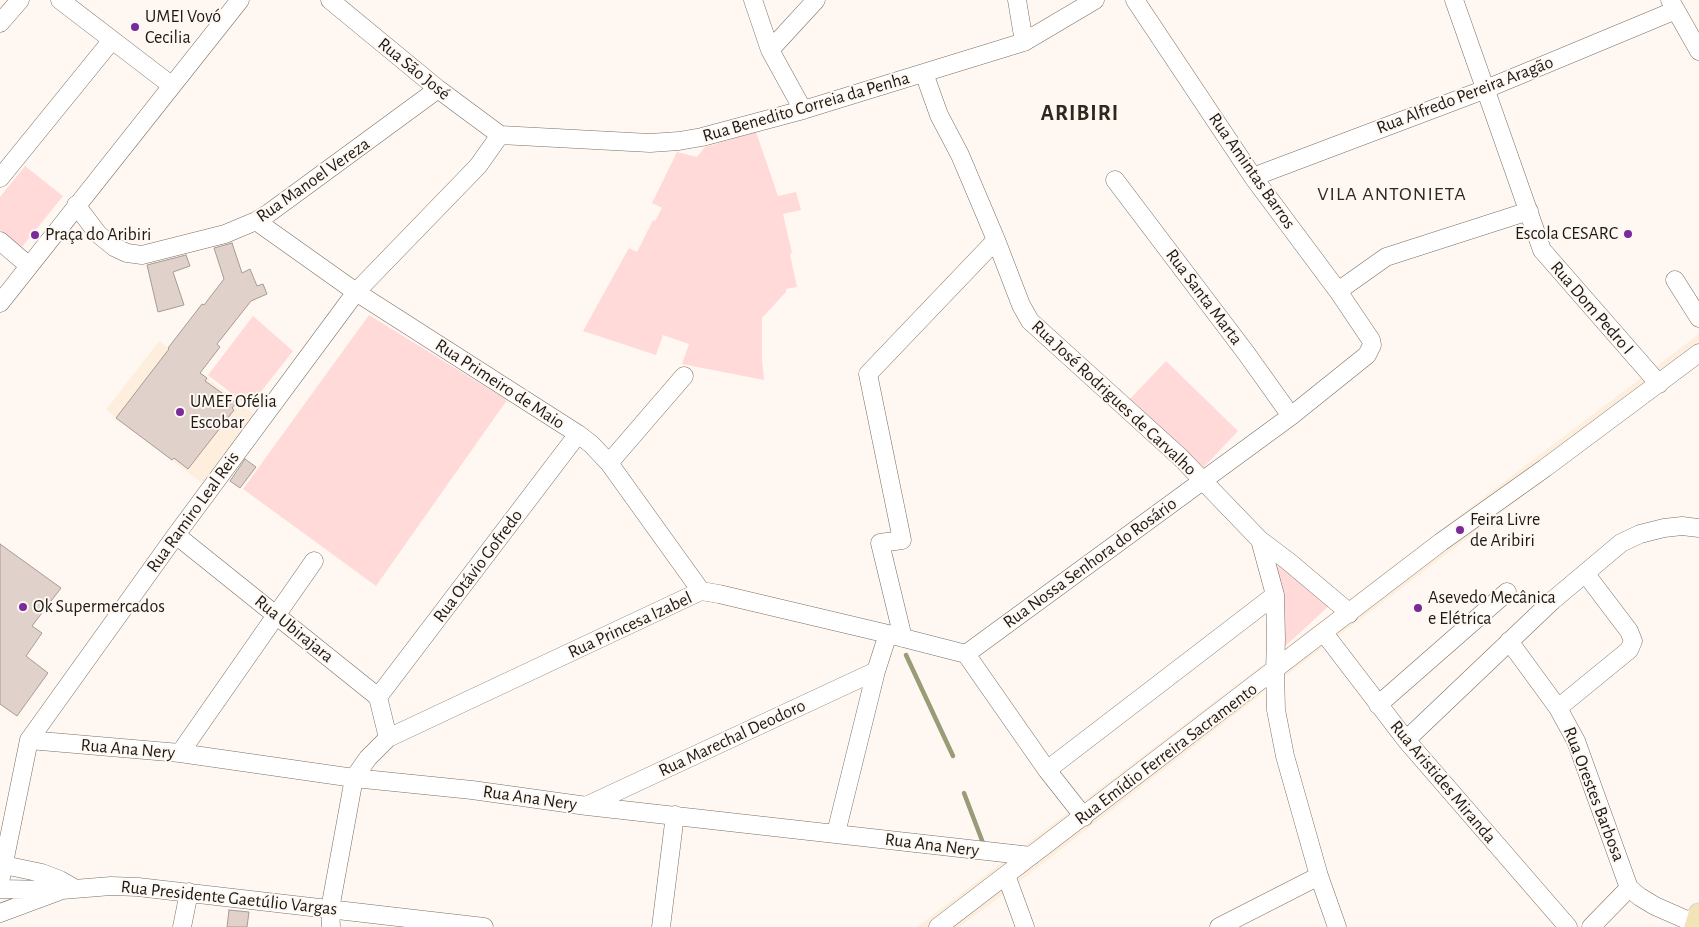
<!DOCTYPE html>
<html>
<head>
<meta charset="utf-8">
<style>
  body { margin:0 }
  canvas { display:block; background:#fff8f2 }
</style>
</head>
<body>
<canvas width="1699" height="927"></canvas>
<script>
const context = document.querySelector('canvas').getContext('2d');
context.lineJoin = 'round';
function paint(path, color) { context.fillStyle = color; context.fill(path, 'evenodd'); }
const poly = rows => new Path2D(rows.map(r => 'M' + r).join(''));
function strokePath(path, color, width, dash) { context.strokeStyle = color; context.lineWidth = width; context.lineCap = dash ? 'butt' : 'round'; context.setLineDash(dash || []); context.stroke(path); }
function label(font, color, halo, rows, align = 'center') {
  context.font = font + ' "Alegreya Sans",sans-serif'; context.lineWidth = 4; context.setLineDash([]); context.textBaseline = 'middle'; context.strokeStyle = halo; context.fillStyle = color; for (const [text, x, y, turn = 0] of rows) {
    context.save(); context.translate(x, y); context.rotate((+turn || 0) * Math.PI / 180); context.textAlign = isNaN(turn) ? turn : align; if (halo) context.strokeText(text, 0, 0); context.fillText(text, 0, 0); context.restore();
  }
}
paint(poly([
  [1699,334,1699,363,1259,696,997,899,959,927,917,927],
  [159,341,255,415,202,483,106,410]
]), '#feeedd');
paint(poly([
  [756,132,778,196,796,192,801,210,783,214,792,253,790,254,797,287,786,289,786,292,762,318,762,360,764,380,682,364,689,344,663,335,656,355,583,331,629,248,637,252,653,220,655,221,662,208,652,203,677,152,697,157,705,147],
  [25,166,63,196,22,247,0,230,0,197],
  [369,315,507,400,376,586,243,489],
  [253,316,293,351,249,407,208,375],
  [1166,361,1238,431,1203,468,1130,399],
  [1285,564,1331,604,1280,651,1273,568]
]), '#ffdad8');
strokePath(poly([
  [906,655,953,756],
  [964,793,983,843]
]), '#989c77', 4.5);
const building = poly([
  [232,243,242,273,250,269,257,286,263,284,267,294,251,301,217,344,220,347,200,373,207,378,205,381,236,403,232,408,234,410,188,469,174,458,172,460,116,418,169,349,168,348,202,304,204,305,224,279,214,248,232,243],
  [186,255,190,266,173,272,184,305,158,312,147,265,186,255],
  [245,459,256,467,240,488,230,481,245,459],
  [0,544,61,588,32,626,42,633,26,656,48,673,17,716,0,704,0,544],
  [229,910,249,912,247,927,227,927,229,910]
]);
paint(building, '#e0d1ca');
strokePath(building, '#a89a94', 1);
const minor = poly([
  [60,0,171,85],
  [330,0,438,89,500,135],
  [753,0,770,50,803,110],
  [1017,0,1024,42],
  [1454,0,1542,250,1659,384],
  [1670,0,1699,51],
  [0,23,20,0],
  [770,50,816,0],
  [924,73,939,115,960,155,996,240,1021,305,1030,321,1180,457,1260,540,1288,561,1345,609,1349,614],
  [500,135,650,143,679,141,702,137,803,110,1024,42,1095,0],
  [1253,177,1486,89,1676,10],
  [0,178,112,40],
  [1115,180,1246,353,1291,416],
  [76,205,98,234,114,247,127,253,142,255,225,234,256,221,269,213,438,89],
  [256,221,356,292,578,434,591,444,609,463,701,591],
  [0,241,29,266],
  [1675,280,1699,318],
  [1338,291,1386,257,1529,211],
  [0,303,240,0],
  [609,463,684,376],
  [176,535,378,697,388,738],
  [1260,540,1275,595,1276,639,1275,671,1276,710,1285,756,1319,876,1337,927],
  [1324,633,1406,740,1568,927],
  [903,638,880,543,902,540,868,374,996,240],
  [1509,641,1558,708,1576,741,1629,888,1640,897,1655,906,1696,924],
  [966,654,1291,416,1367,355,1372,345,1371,340,1338,291,1253,177,1135,0],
  [966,654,1047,770,1084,817],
  [378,697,578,434],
  [1378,705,1507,592],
  [1558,708,1629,650,1633,641,1629,631,1585,573],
  [29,740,180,753,354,778,472,790,587,806,1031,856],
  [1406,740,1552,601,1621,543,1640,534,1664,528,1682,526,1699,528],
  [180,753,314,561],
  [1047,770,1275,595],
  [588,805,876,671],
  [836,833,876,671,888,634],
  [4,865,42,873,60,880,74,888],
  [1006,875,1025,927],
  [0,882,29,740,176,535,356,292,478,166,500,135],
  [0,889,51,890],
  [0,913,62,890,111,886,138,887,484,927],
  [182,927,189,892],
  [331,927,330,909,354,778,368,758,388,738,701,591,719,594,888,634,966,654],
  [661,927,675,815],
  [938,927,1441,542,1545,468,1699,353],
  [1219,927,1319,876],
  [1591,927,1629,888]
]);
const major = poly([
  [1695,927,1699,914]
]);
strokePath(minor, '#796f66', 19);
strokePath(major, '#d6d6d5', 23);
strokePath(minor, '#fff', 18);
strokePath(major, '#f3e4b8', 21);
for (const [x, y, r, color] of [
  [135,27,5,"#792a9b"],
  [1628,234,5,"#792a9b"],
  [35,235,5,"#792a9b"],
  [180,412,5,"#792a9b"],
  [1460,530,5,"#792a9b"],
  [23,607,5,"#792a9b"],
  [1418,608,5,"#792a9b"]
]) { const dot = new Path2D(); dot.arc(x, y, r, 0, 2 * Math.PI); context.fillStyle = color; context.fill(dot); strokePath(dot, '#fff8f2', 2); }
label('18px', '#1d1a16', '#fff8f2', [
  ["UMEI Vovó",145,17],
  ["Cecilia",145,38],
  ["Escola CESARC",1618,234,"right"],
  ["Praça do Aribiri",45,235],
  ["UMEF Ofélia",190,402],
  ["Escobar",190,423],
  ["Feira Livre",1470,520],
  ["de Aribiri",1470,541],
  ["Asevedo Mecânica",1428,598],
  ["e Elétrica",1428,619],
  ["Ok Supermercados",33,607]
], 'left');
label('18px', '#1d1a16', '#fff8f2', [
  ["Rua São José",414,69,39],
  ["Rua Alfredo Pereira Aragão",1465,95,-21],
  ["Rua Benedito Correia da Penha",806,107,-16],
  ["Rua Amintas Barros",1252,171,55],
  ["Rua Manoel Vereza",313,180,-35],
  ["Rua Santa Marta",1204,297,53],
  ["Rua Dom Pedro I",1592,308,49],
  ["Rua Primeiro de Maio",500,384,33],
  ["Rua José Rodrigues de Carvalho",1114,398,43],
  ["Rua Ramiro Leal Reis",193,512,-54],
  ["Rua Nossa Senhora do Rosário",1090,563,-36],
  ["Rua Otávio Gofredo",478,566,-53],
  ["Rua Princesa Izabel",630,625,-25],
  ["Rua Ubirajara",294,629,39],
  ["Rua Marechal Deodoro",732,738,-25],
  ["Rua Ana Nery",128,749,5],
  ["Rua Emídio Ferreira Sacramento",1166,754,-37],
  ["Rua Aristides Miranda",1443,782,50],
  ["Rua Orestes Barbosa",1594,794,69],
  ["Rua Ana Nery",530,798,8],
  ["Rua Ana Nery",932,845,7],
  ["Rua Presidente Gaetúlio Vargas",229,898,6]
]);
context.letterSpacing = '1px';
label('20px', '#2f281f', '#fff8f2', [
  ["VILA ANTONIETA",1392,194]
]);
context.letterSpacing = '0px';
context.letterSpacing = '1px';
label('bold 22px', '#2f281f', '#fff8f2', [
  ["ARIBIRI",1080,113]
]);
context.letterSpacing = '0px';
</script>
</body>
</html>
